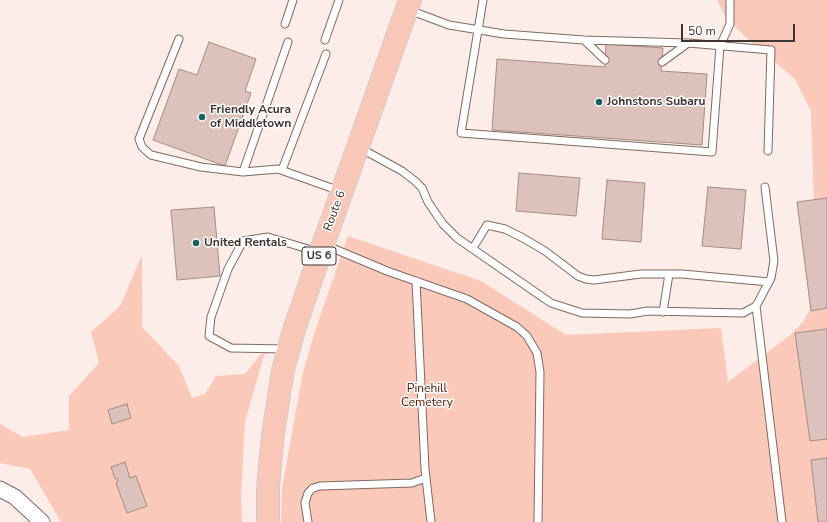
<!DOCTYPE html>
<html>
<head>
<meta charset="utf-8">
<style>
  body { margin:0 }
  #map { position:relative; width:827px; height:522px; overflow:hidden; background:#fdede8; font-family:"Nunito Sans",sans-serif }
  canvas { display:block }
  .scale { position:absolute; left:681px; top:24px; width:114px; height:18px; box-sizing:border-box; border:2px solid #3f3531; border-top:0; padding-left:5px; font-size:12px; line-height:14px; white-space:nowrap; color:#3f3531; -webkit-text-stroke:3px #fefefe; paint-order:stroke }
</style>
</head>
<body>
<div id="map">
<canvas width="827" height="522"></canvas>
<div class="scale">50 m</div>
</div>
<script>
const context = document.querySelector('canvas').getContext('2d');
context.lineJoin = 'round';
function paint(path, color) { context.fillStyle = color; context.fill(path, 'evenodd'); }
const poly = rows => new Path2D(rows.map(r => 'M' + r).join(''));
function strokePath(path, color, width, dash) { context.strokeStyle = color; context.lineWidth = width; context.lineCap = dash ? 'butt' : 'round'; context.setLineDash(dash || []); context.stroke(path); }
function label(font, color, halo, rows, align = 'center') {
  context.font = font + ' "Nunito Sans",sans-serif'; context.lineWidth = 3; context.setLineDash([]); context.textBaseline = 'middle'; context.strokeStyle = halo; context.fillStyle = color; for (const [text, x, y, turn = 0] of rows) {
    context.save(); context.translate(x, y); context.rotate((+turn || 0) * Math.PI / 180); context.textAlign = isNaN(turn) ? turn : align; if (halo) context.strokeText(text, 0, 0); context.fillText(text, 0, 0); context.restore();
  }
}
paint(poly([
  [717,0,827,0,827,522,281,522,282,488,303,372,316,328,348,236,481,281,566,335,721,328,728,382,789,336,803,322,817,297,811,111,795,79,750,41,726,18],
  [142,255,142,327,179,366,192,398,205,394,216,376,245,374,266,348,245,422,241,497,242,522,61,522,30,469,0,463,0,424,23,437,69,430,69,396,99,363,91,332,120,306]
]), '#fbc9b9');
const building = poly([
  [209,42,256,59,245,91,251,93,225,166,153,140,179,69,197,75,209,42],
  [606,44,663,48,661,71,707,74,702,145,492,130,497,59,605,67,606,44],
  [519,173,580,178,576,216,516,211,519,173],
  [607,180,645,183,641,242,602,239,607,180],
  [708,187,746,190,741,249,702,246,708,187],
  [827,198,827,308,811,311,797,202,827,198],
  [214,207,220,276,177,280,171,210,214,207],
  [827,329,827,439,810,441,795,333,827,329],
  [127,404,131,418,112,424,108,410,127,404],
  [827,458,827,522,818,522,811,460,827,458],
  [125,462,130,478,136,476,147,506,127,513,116,483,118,482,117,478,115,479,111,467,125,462]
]);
paint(building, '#dcc2ba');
strokePath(building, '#a38c84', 1);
const service = poly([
  [483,0,461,133,712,152,720,46,730,24,730,0],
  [409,10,449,25,504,34,584,40,688,43,771,50,768,151],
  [285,24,293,0],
  [179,39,139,139,142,147,151,155,201,167,243,172,278,169,340,191],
  [325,40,339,0],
  [584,40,605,60],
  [662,62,688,43],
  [360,148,402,171,415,181,422,188,428,202,443,224,457,238,551,303,582,313,630,314,648,311,743,313,756,306,771,278,774,261,765,187],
  [282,170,326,54],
  [243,172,288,42],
  [325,245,387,271,467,299,517,327,527,336,537,353,540,372,538,522],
  [473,248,487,225,505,229,523,238,545,251,578,276,586,279,594,280,641,274,682,274,769,282],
  [416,281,425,469,431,522],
  [756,306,782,522],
  [663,312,669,274],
  [286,349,231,348,209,336,211,317,228,269,243,241,268,237,318,252],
  [308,522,305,503,308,493,313,488,320,486,412,483,426,478]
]);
const minor = poly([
  [0,489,15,497,42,522]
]);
const primary = poly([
  [268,522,268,487,273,434,283,370,293,333,323,245,410,0]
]);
strokePath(service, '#7f6962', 9);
strokePath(minor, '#7f6962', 17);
strokePath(primary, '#d1cfce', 24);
strokePath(service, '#fff', 7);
strokePath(minor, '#fff', 15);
strokePath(primary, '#f9c7b7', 22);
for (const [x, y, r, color] of [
  [599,102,4,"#15635e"],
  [202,117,4,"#15635e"],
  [196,243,4,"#15635e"]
]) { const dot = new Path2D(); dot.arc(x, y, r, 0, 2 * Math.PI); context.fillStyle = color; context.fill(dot); strokePath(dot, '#fefefe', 1.5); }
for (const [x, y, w] of [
  [319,256,34]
]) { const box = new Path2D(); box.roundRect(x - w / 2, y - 9, w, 18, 3); context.fillStyle = '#fefefe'; context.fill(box); strokePath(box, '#3f3531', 1); }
label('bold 11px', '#3f3531', null, [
  ["US 6",319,256]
]);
label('bold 12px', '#3f3531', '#fefefe', [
  ["Johnstons Subaru",607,102],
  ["Friendly Acura",210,110],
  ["of Middletown",210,124],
  ["United Rentals",204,243]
], 'left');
label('12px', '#3f3531', '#fefefe', [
  ["Route 6",335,211,-70]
]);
label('12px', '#501804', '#fefefe', [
  ["Pinehill",427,389],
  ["Cemetery",427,403]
]);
</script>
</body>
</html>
